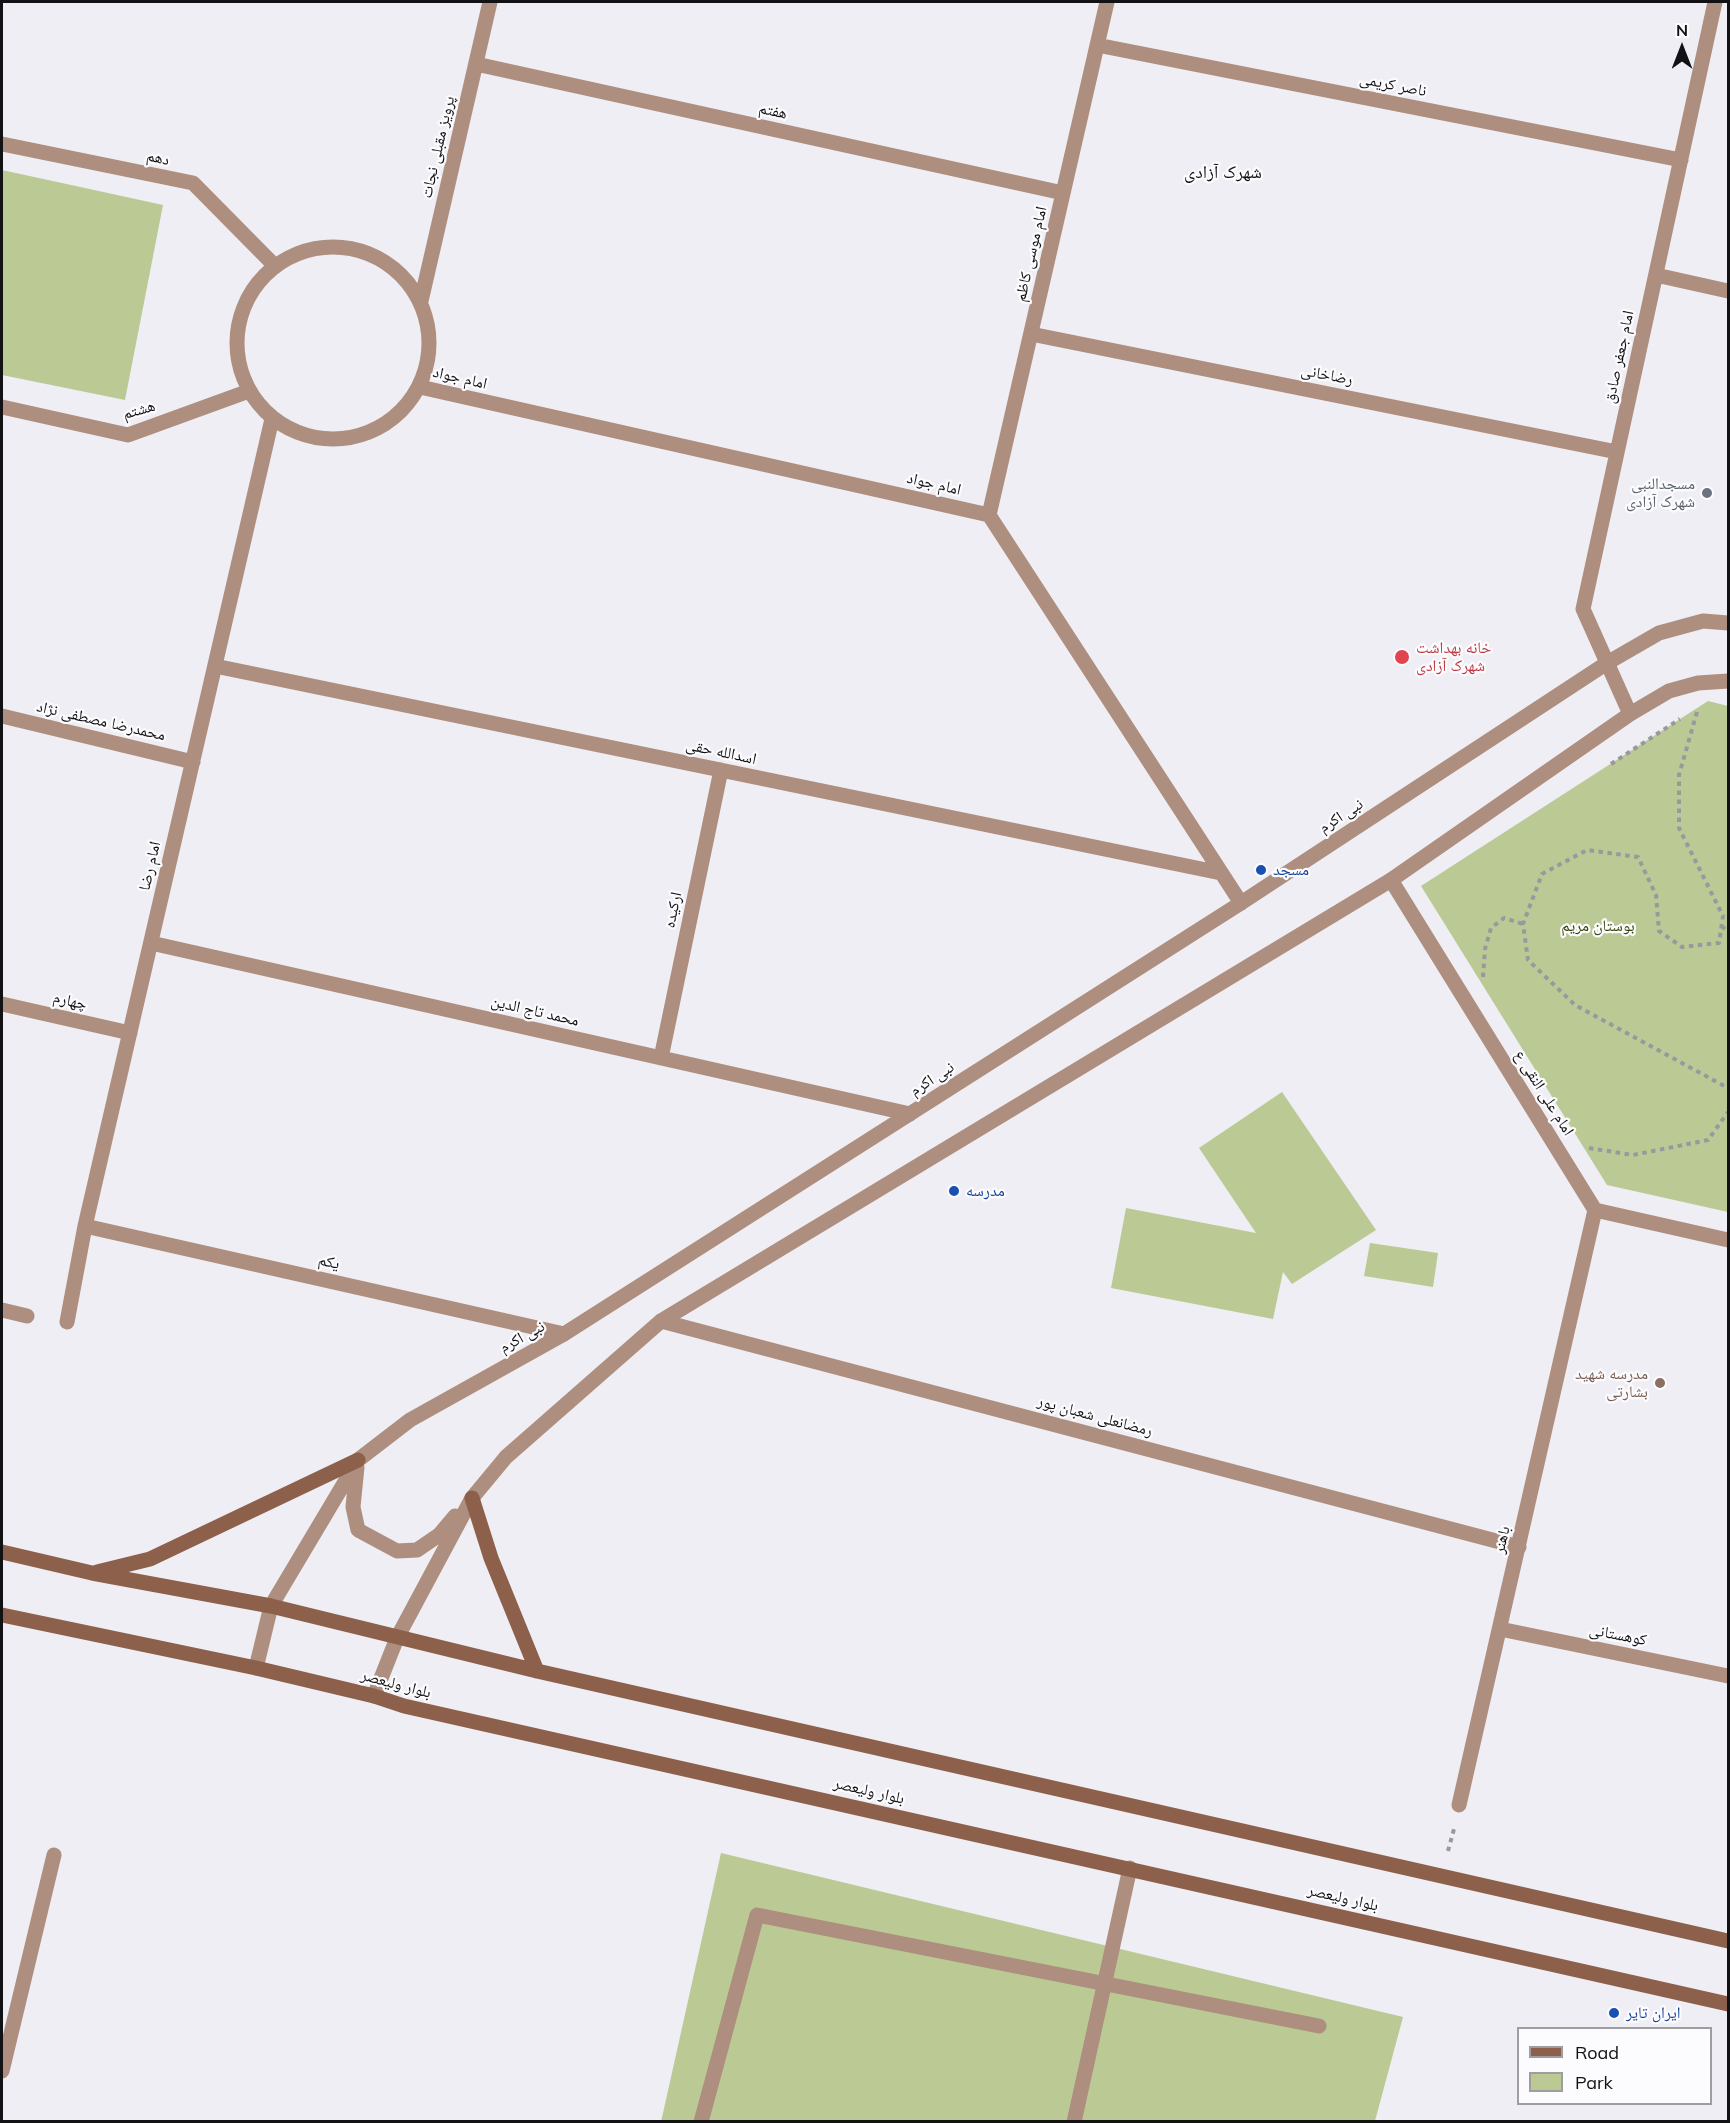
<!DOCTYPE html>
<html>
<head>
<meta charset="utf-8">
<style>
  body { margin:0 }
  #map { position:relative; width:1730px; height:2123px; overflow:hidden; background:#eeeef4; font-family:Mulish,sans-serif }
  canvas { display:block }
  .frame { position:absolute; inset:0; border:3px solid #121214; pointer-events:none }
  .legend { position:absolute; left:1517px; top:2027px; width:195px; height:78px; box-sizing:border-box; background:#fcfcfe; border:2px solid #9e9ea0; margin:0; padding:8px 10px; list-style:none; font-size:18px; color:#121214 }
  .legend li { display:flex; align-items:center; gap:12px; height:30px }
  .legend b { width:30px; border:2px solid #9e9ea0 }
  .north { position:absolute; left:1652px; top:18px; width:60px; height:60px; -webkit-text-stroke:4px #fcfcfe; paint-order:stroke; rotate:0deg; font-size:16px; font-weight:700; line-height:24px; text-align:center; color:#121214 }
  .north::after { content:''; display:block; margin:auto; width:21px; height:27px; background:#121214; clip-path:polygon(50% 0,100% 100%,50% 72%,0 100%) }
</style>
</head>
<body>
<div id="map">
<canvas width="1730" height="2123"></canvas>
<div class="frame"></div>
<ul class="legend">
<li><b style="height:8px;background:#8c604a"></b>Road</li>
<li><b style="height:16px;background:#bbc995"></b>Park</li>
</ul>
<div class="north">N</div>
</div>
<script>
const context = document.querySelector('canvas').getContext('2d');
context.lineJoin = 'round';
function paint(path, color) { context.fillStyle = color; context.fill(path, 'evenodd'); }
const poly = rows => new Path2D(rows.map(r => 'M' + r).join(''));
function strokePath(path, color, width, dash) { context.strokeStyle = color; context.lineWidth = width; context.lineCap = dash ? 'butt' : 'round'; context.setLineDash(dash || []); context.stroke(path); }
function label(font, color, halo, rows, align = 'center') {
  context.font = font + ' Mulish,"Noto Naskh Arabic",sans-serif'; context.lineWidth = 4.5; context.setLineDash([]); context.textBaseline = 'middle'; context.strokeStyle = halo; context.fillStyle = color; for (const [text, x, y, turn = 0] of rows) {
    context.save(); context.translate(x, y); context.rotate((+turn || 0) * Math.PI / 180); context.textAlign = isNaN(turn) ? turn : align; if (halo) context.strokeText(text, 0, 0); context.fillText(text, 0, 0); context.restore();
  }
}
paint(poly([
  [2,170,163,205,125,400,2,375],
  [1708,701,1728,706,1728,1212,1607,1185,1421,886],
  [1282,1092,1376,1230,1292,1284,1283,1272,1273,1319,1111,1288,1126,1208,1256,1233,1199,1148],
  [1370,1243,1438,1253,1433,1287,1364,1276],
  [721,1853,1403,2017,1375,2121,661,2122]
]), '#bbc995');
strokePath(poly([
  [1697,712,1679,775,1679,828,1723,916,1719,943,1682,947,1659,931,1656,895,1638,857,1587,850,1542,874,1523,924,1528,960,1575,1005,1728,1088],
  [1611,764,1680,719],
  [1722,926,1728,933],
  [1483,977,1485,949,1491,928,1504,918,1523,924],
  [1589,1148,1633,1155,1708,1140,1728,1112],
  [1448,1851,1454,1829]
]), '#99999d', 4, [4.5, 4.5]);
strokePath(poly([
  [2,2071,54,1855],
  [701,2122,757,1915,1319,2026],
  [1074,2122,1130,1868]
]), '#ad8e7f', 15);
strokePath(poly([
  [1097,45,1681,160],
  [476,64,1063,193],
  [2,144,193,183,275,266],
  '237 343a96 96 0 1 1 192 0a96 96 0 1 1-192 0Z',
  [1656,275,1728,291],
  [421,301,490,2],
  [1031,334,1617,452],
  [420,387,989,515,1241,903],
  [2,407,128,435,249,391],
  [989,515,1107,2],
  [215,666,1221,873],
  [1630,714,1583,609,1715,2],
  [2,716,193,762],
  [1391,880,1595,1210,1728,1240],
  [151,943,910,1114],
  [2,1004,130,1033],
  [661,1058,721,770],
  [85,1226,564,1334],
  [2,1310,27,1316],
  [661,1321,1519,1547],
  [67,1322,85,1226,272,419],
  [1500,1629,1728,1676],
  [1459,1805,1595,1210]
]), '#ad8e7f', 15);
strokePath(poly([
  [357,1467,353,1507,358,1530,397,1551,417,1550,439,1535,455,1516],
  [256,1668,271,1606,358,1460,410,1420,564,1334,1241,903,1607,663,1659,633,1703,621,1728,623],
  [374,1696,397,1638,472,1498,506,1457,661,1321,1391,880,1630,714,1669,691,1698,683,1728,681]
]), '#ad8e7f', 15);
strokePath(poly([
  [472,1498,491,1558,537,1671],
  [2,1552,92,1573,271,1606,537,1671,1728,1941],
  [97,1572,150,1559,358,1460],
  [2,1615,256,1668,374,1696,404,1706,1728,2004]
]), '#8c604a', 15);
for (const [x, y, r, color] of [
  [1707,493,6,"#6b7280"],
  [1402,657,8,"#e0444e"],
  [1261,870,6,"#1a4fb4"],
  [954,1191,6,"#1a4fb4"],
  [1660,1383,6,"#8d6e63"],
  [1614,2013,6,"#1a4fb4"]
]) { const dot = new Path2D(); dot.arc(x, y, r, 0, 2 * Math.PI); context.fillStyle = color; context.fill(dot); strokePath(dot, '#fcfcfe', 2); }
label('16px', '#121214', '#fcfcfe', [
  ["ناصر کریمی",1393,85,11],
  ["هفتم",773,111,12],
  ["پرویز مقبلی نجات",438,147,-77],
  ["دهم",158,158,12],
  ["امام موسی کاظم",1031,254,-77],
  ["امام جعفر صادق",1619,357,-78],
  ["رضاخانی",1327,375,11],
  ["امام جواد",460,378,13],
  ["هشتم",139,410,-16],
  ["امام جواد",934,484,13],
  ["محمدرضا مصطفی نژاد",101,721,13],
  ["اسدالله حقی",721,752,12],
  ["نبی اکرم",1341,816,-33],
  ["امام رضا",150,866,-77],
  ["ارکیده",673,910,-78],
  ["چهارم",70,1001,13],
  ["محمد تاج الدین",535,1011,13],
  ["نبی اکرم",932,1079,-33],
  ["امام علی النقی ع",1544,1093,58],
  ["یکم",329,1262,13],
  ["نبی اکرم",522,1337,-29],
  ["رمضانعلی شعبان پور",1095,1416,15],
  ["باهنر",1502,1540,-77],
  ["کوهستانی",1618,1635,11],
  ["بلوار ولیعصر",396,1684,15],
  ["بلوار ولیعصر",869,1791,13],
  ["بلوار ولیعصر",1343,1898,13]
]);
label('16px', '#5b616d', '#fcfcfe', [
  ["مسجدالنبی",1695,484],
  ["شهرک آزادی",1695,502]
], 'right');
label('16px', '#be3a42', '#fcfcfe', [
  ["خانه بهداشت",1416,648],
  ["شهرک آزادی",1416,666]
], 'left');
label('16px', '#164399', '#fcfcfe', [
  ["مسجد",1273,870],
  ["مدرسه",966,1191],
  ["ایران تایر",1626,2013]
], 'left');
label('16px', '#36410a', '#fcfcfe', [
  ["بوستان مریم",1598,926]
]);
label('16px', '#785e54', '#fcfcfe', [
  ["مدرسه شهید",1648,1374],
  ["بشارتی",1648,1392]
], 'right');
label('18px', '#121214', '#fcfcfe', [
  ["شهرک آزادی",1223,173]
]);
</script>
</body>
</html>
